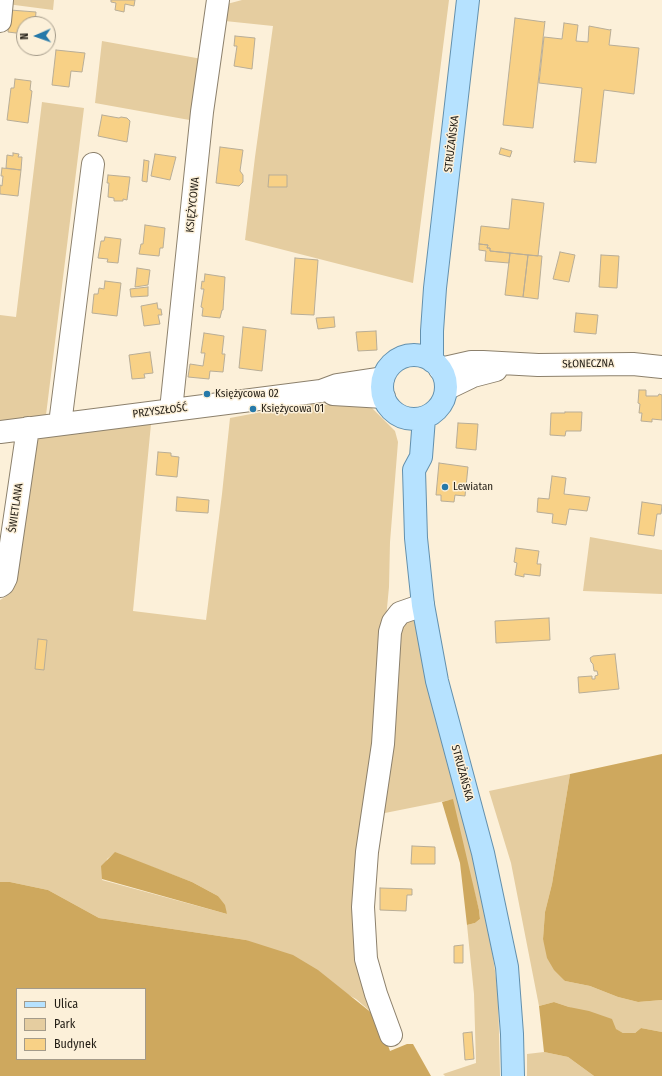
<!DOCTYPE html>
<html>
<head>
<meta charset="utf-8">
<style>
  body { margin:0 }
  #map { position:relative; width:662px; height:1076px; overflow:hidden; background:#fcf0d9; font-family:"Fira Sans Condensed",sans-serif }
  canvas { display:block }
  .legend { position:absolute; left:16px; top:988px; width:130px; height:72px; box-sizing:border-box; background:#fcf0d9; border:1px solid #a49b8a; margin:0; padding:5px 7px; list-style:none; font-size:12px; color:#211c14 }
  .legend li { display:flex; align-items:center; gap:8px; height:20px }
  .legend b { width:20px; border:1px solid #a49b8a }
  .north { position:absolute; left:16px; top:16px; width:40px; height:40px; box-sizing:border-box; background:#fcf0d9; border:1px solid #a49b8a; border-radius:50%; rotate:268deg; font-size:11px; font-weight:700; line-height:16px; text-align:center; color:#211c14 }
  .north::after { content:''; display:block; margin:auto; width:14px; height:18px; background:#2679a9; clip-path:polygon(50% 0,100% 100%,50% 72%,0 100%) }
</style>
</head>
<body>
<div id="map">
<canvas width="662" height="1076"></canvas>
<ul class="legend">
<li><b style="height:5px;background:#b6e2ff"></b>Ulica</li>
<li><b style="height:11px;background:#e5cda0"></b>Park</li>
<li><b style="height:11px;background:#f8d186"></b>Budynek</li>
</ul>
<div class="north">N</div>
</div>
<script>
const context = document.querySelector('canvas').getContext('2d');
context.lineJoin = 'round';
function paint(path, color) { context.fillStyle = color; context.fill(path, 'evenodd'); }
const poly = rows => new Path2D(rows.map(r => 'M' + r).join(''));
function strokePath(path, color, width, dash) { context.strokeStyle = color; context.lineWidth = width; context.lineCap = dash ? 'butt' : 'round'; context.setLineDash(dash || []); context.stroke(path); }
function label(font, color, halo, rows, align = 'center') {
  context.font = font + ' "Fira Sans Condensed",sans-serif'; context.lineWidth = 3; context.setLineDash([]); context.textBaseline = 'middle'; context.strokeStyle = halo; context.fillStyle = color; for (const [text, x, y, turn = 0] of rows) {
    context.save(); context.translate(x, y); context.rotate((+turn || 0) * Math.PI / 180); context.textAlign = isNaN(turn) ? turn : align; if (halo) context.strokeText(text, 0, 0); context.fillText(text, 0, 0); context.restore();
  }
}
paint(poly([
  [8,0,54,0,53,10,7,4],
  [242,0,449,0,413,283,245,240,255,157,273,26,225,21,227,4],
  [102,41,202,59,195,121,95,103],
  [42,102,84,108,46,415,0,421,0,315,16,317],
  [304,404,371,407,395,431,398,442,390,542,389,587,372,765,355,929,378,1018,356,999,246,940,99,918,48,890,10,882,0,882,0,600,10,594,32,439,151,424,133,611,206,620,222,494,230,418],
  [115,853,192,882,218,896,227,914,102,880,107,859],
  [590,537,662,550,662,594,583,591],
  [412,619,417,623,487,915,498,992,500,1076,445,1076,443,1074,476,1063,474,994,467,925,475,923,480,919,479,910,450,800,385,813,378,812,399,625],
  [570,774,552,884,545,912,543,939,565,981,590,986,618,997,638,1002,662,1000,662,1032,641,1028,635,1033,623,1033,569,1007,554,1002,539,1006,511,863,489,791],
  [544,1052,568,1057,594,1076,527,1076,527,1054]
]), '#e5cda0');
paint(poly([
  [662,754,662,1000,638,1002,618,997,590,986,565,981,554,970,547,958,543,939,545,912,552,884,570,774],
  [453,799,479,910,480,919,475,923,467,925,460,863,442,802],
  [115,852,192,882,218,896,225,905,227,914,102,879,101,866],
  [0,882,10,882,48,890,99,918,246,940,293,955,318,970,378,1018,390,1051,407,1044,413,1044,431,1076,0,1076],
  [17,989,145,989,145,1059,17,1059],
  [554,1002,569,1007,589,1011,612,1019,616,1029,623,1033,635,1033,641,1028,662,1032,662,1076,594,1076,568,1057,544,1052,539,1006]
]), '#cea85e');
const building = poly([
  [111,0,135,0,134,6,125,4,124,12,115,10,116,3,111,2,111,0],
  [10,10,36,12,35,24,24,24,24,34,8,32,10,10],
  [515,18,544,22,545,21,533,128,503,125,515,18],
  [564,23,578,25,576,41,588,42,589,26,610,30,611,29,609,45,639,48,634,94,604,90,596,163,575,161,575,163,574,162,582,88,539,83,544,37,562,39,564,23],
  [235,36,255,38,252,69,234,66,237,46,234,46,235,36],
  [56,50,85,53,82,72,71,71,69,87,52,85,56,50],
  [15,79,31,81,30,90,32,91,28,123,7,120,11,88,14,88,15,79],
  [102,115,119,118,121,117,127,118,130,121,127,142,98,136,102,115],
  [220,147,243,150,240,171,243,175,243,182,239,186,216,183,220,147],
  [501,148,512,151,510,157,499,154,501,148],
  [13,153,19,154,18,157,22,157,21,170,6,168,7,155,13,156,13,153],
  [155,154,176,157,170,180,151,176,155,154],
  [144,160,149,161,147,182,142,181,144,160],
  [2,168,21,170,18,196,0,194,0,185,2,186,3,176,1,176,2,168],
  [108,175,130,177,127,200,123,199,123,201,114,201,114,198,108,197,109,183,107,183,108,175],
  [269,175,287,175,287,187,268,187,269,175],
  [512,199,544,203,538,256,490,251,490,248,487,248,488,245,479,244,481,226,509,229,512,199],
  [145,225,165,228,163,248,160,248,159,256,139,254,141,244,143,244,145,225],
  [105,237,121,239,118,263,107,262,108,259,98,258,101,241,104,241,105,237],
  [479,244,488,245,487,248,490,248,490,251,510,253,509,263,485,261,486,251,479,250,479,244],
  [560,252,575,255,569,282,553,279,560,252],
  [510,253,528,255,523,297,505,295,510,253],
  [528,255,542,256,538,299,523,297,528,255],
  [601,255,619,256,617,288,599,287,601,255],
  [295,258,318,260,314,315,291,314,295,258],
  [137,268,150,270,148,285,135,287,137,268],
  [205,274,225,277,223,310,222,310,220,318,202,316,203,308,201,307,204,289,201,289,202,281,204,282,205,274],
  [105,281,121,283,117,316,92,313,94,294,98,294,99,288,104,289,105,281],
  [148,287,148,296,131,297,130,289,148,287],
  [157,303,158,309,161,309,162,315,158,315,160,324,144,326,141,306,157,303],
  [576,313,598,315,596,334,574,332,576,313],
  [334,317,335,327,318,329,316,318,334,317],
  [243,327,266,330,262,371,239,368,243,327],
  [376,331,377,350,358,351,356,332,376,331],
  [204,333,224,336,222,354,225,354,223,372,210,371,209,379,188,377,190,364,203,366,205,353,201,353,204,333],
  [150,352,153,373,144,374,145,378,132,379,129,355,150,352],
  [639,390,646,390,646,396,658,396,659,394,662,395,662,420,652,419,652,422,641,421,642,413,639,413,640,404,638,403,639,390],
  [565,412,582,412,581,431,566,431,565,436,550,435,551,413,565,413,565,412],
  [458,423,478,424,476,450,456,448,458,423],
  [158,452,171,453,171,456,179,457,177,477,156,475,158,452],
  [439,463,468,467,465,496,455,495,454,502,441,501,441,495,436,495,439,463],
  [552,476,566,478,564,494,590,497,587,511,569,509,566,525,552,523,553,514,537,512,538,498,549,499,552,476],
  [177,497,209,500,208,513,176,511,177,497],
  [642,502,662,505,661,514,657,514,654,536,638,534,642,502],
  [516,548,539,551,537,564,541,564,540,576,524,574,524,577,515,575,517,563,514,562,516,548],
  [549,618,550,640,496,643,495,621,549,618],
  [38,639,47,640,44,670,35,669,38,639],
  [615,654,619,689,579,693,578,677,592,676,592,679,595,679,595,676,598,675,597,671,594,671,593,664,591,662,590,658,593,656,615,654],
  [412,846,435,847,435,864,411,864,412,846],
  [380,888,412,889,412,895,407,895,406,911,380,910,380,888],
  [463,945,463,963,454,963,454,946,463,945],
  [472,1032,474,1059,465,1060,463,1033,472,1032]
]);
paint(building, '#f8d186');
strokePath(building, '#b8ad97', 1);
const minor = poly([
  [0,21,2,0],
  [440,369,471,362,483,362,538,365,633,364,662,367],
  [446,389,473,376,496,370],
  [333,394,384,397],
  [171,410,202,112,218,0],
  [60,424,93,164],
  [0,432,321,391,337,385,383,378],
  [0,586,3,584,6,578,28,428],
  [391,1035,376,994,366,959,363,907,367,852,383,744,390,632,393,622,400,613,423,605]
]);
const major = poly([
  '382 387a32 32 0 1 1 64 0a32 32 0 1 1-64 0Z',
  [432,361,432,331,435,288,468,0],
  [424,418,421,457,414,470,416,538,423,605,437,681,483,853,507,967,512,1034,513,1076]
]);
strokePath(minor, '#8c806c', 24);
strokePath(major, '#6390ad', 24);
strokePath(minor, '#fff', 22);
strokePath(major, '#b6e2ff', 22);
for (const [x, y, r, color] of [
  [207,394,4,"#2679a9"],
  [253,409,4,"#2679a9"],
  [445,487,4,"#2679a9"]
]) { const dot = new Path2D(); dot.arc(x, y, r, 0, 2 * Math.PI); context.fillStyle = color; context.fill(dot); strokePath(dot, '#fcf0d9', 1.5); }
label('11px', '#211c14', '#fcf0d9', [
  ["STRUŻAŃSKA",452,144,-83],
  ["KSIĘŻYCOWA",193,205,-84],
  ["SŁONECZNA",588,364,-1],
  ["PRZYSZŁOŚĆ",160,411,-7],
  ["ŚWIETLANA",16,508,-82],
  ["STRUŻAŃSKA",462,773,75]
]);
label('11px', '#211c14', '#fcf0d9', [
  ["Księżycowa 02",215,394],
  ["Księżycowa 01",261,409],
  ["Lewiatan",453,487]
], 'left');
</script>
</body>
</html>
